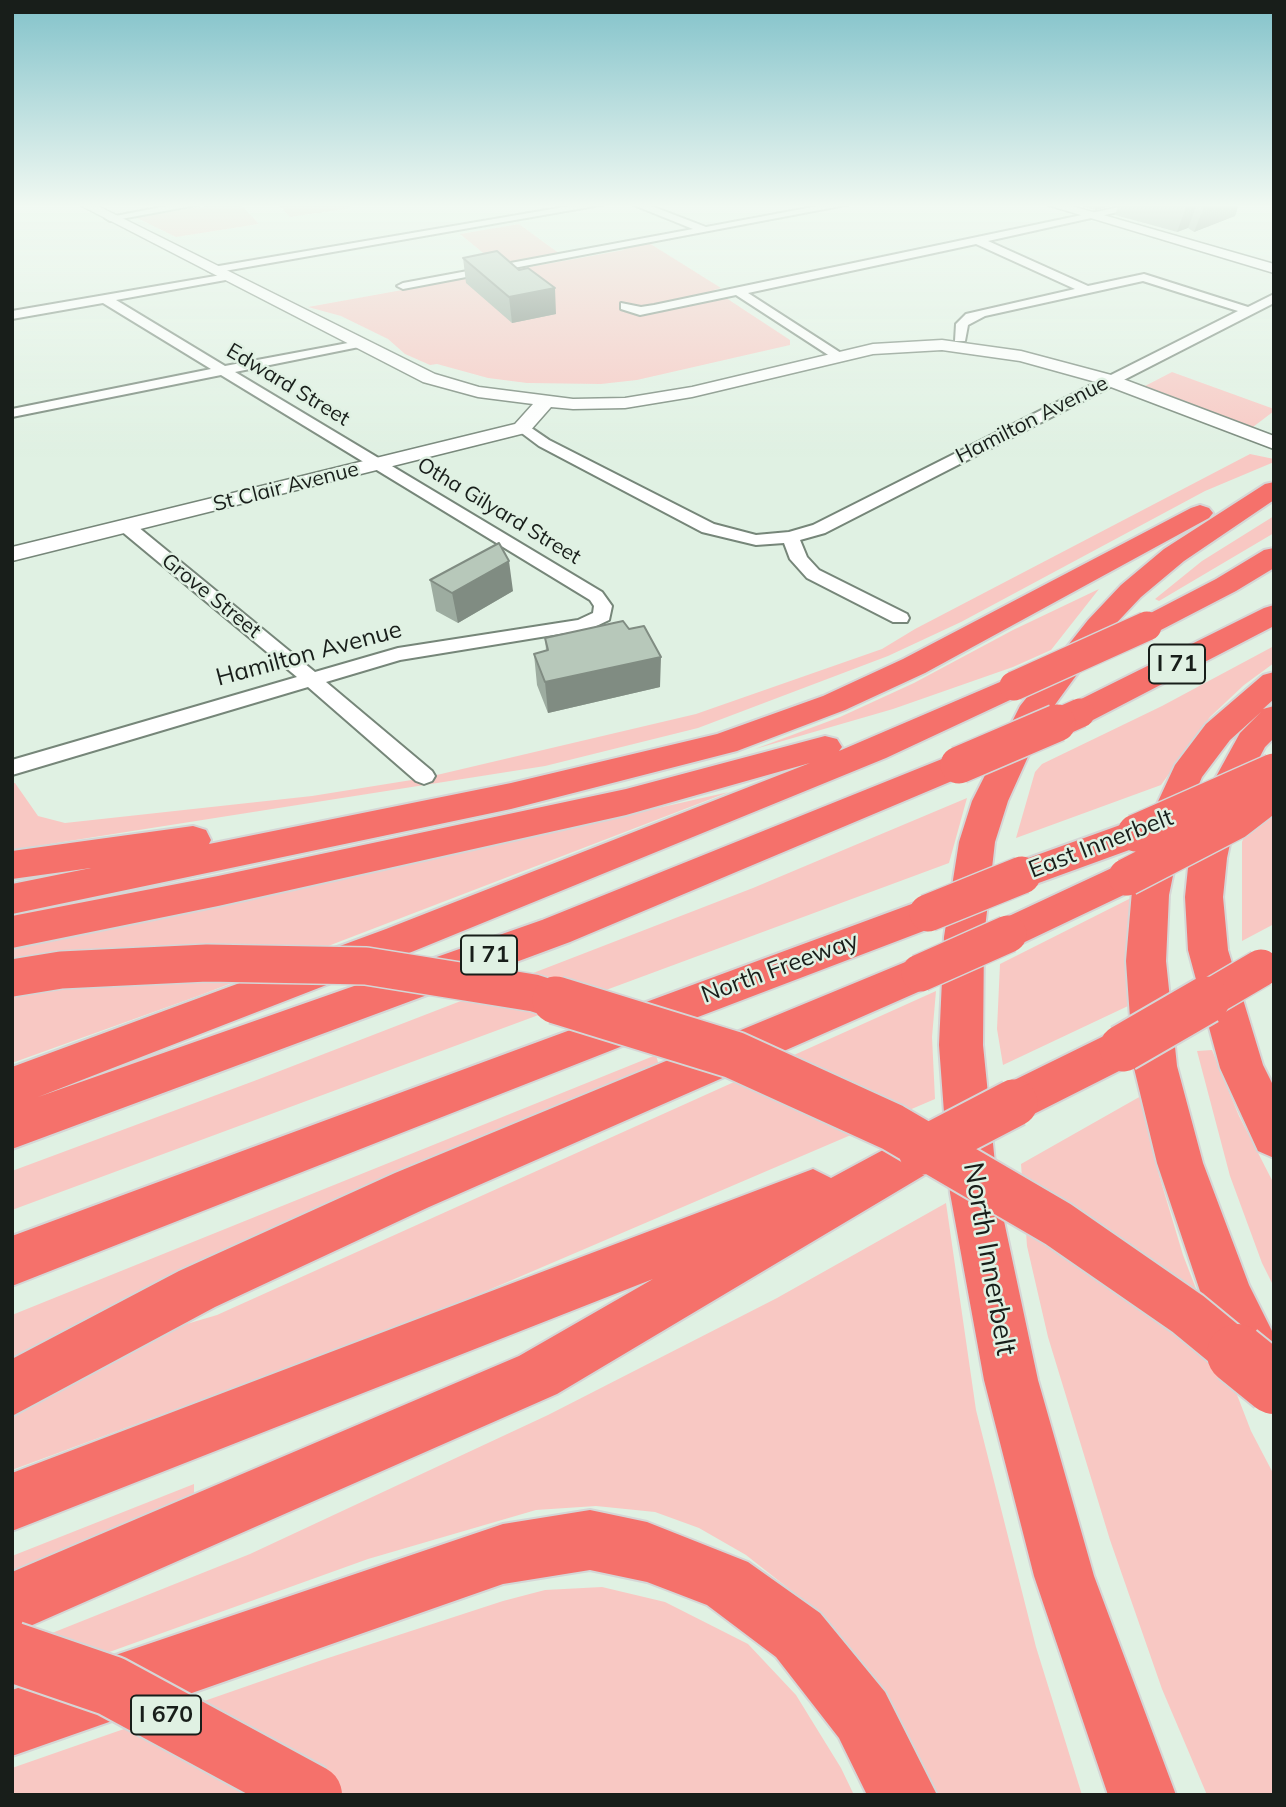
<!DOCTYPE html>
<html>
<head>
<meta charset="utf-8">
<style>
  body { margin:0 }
  #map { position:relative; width:1286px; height:1807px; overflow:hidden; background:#e0f1e3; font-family:Mulish,sans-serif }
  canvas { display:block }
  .frame { position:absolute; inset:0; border:14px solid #181e1a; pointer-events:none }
</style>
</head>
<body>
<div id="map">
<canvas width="1286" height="1807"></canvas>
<div class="frame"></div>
</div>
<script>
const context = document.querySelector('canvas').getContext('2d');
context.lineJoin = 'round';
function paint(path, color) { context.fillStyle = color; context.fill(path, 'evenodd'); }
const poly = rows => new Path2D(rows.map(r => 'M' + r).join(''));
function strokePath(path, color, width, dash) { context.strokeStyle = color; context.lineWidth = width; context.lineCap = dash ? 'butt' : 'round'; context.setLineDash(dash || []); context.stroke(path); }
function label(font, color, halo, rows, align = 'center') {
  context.font = font + ' Mulish,sans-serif'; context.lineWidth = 5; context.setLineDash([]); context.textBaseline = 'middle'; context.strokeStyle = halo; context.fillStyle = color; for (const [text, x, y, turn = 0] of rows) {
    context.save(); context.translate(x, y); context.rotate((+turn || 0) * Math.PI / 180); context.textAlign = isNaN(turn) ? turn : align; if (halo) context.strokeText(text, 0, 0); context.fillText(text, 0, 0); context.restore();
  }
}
paint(poly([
  [221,204,240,204,259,224,176,237,135,217],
  [278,204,347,204,351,208,290,217],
  [519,224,560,254,498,265,460,234],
  [649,243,721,288,714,290,790,340,790,345,637,380,601,384,527,383,488,378,437,364,430,365,405,354,388,339,341,316,308,307,624,250,623,248],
  [1172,372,1274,409,1274,411,1253,427,1145,386],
  [1250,454,1274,459,1274,462,1205,491,961,622,888,656,698,728,545,766,12,850,12,783,15,783,38,816,65,823,312,796,424,778,696,714,882,649,915,629],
  [1274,516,1274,533,1159,601,1155,599,1202,561],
  [1099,589,1051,650,1013,667,893,709,755,749,840,717,914,683,1013,630],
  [1274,646,1274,663,1244,685,1210,717,1161,785,1016,838,1035,772,1042,764,1162,706],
  [1274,761,1274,924,1242,941,1242,842],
  [729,792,198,996,12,1063,12,943,520,839],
  [967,798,949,863,12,1210,12,1171,254,1081,753,888],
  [1131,898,1128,1006,1003,1065,997,1029,1000,964],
  [936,991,932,1037,935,1099,428,1316,12,1470,12,1418,173,1328,217,1315],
  [1212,1050,1239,1116,1274,1184,1274,1287,1262,1263,1230,1176,1197,1051],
  [656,1055,659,1066,272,1230,124,1300,12,1361,12,1315],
  [1141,1096,1159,1175,1183,1255,1251,1431,1274,1475,1274,1795,1207,1795,1162,1689,1110,1540,1048,1337,1027,1246,1021,1164],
  [946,1203,976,1410,1036,1647,1082,1795,936,1795,902,1723,851,1650,798,1596,746,1555,699,1528,655,1512,596,1506,536,1510,368,1559,12,1687,12,1649,250,1554,548,1415,777,1298],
  [194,1484,194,1496,12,1573,12,1556],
  [602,1587,665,1602,748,1644,796,1695,841,1768,854,1795,12,1795,12,1768,322,1660,503,1601,545,1590]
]), '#f8c8c3');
const minor = poly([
  [177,204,202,204,110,221,105,218,177,204],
  [582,204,606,204,213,273,207,270,213,267,582,204],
  [631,204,646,204,706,227,829,204,851,204,403,289,397,286,403,283,693,229,631,204],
  [1134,204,1154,204,988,241,1088,286,1144,274,1248,307,1274,294,1274,303,825,533,800,540,807,557,819,570,907,614,909,618,907,622,893,622,807,578,790,559,784,543,756,545,702,532,539,446,515,428,517,425,527,425,549,440,714,524,756,535,789,532,813,525,1238,311,1143,281,985,316,968,325,965,341,955,341,956,324,966,314,1075,289,976,244,748,293,841,353,843,356,836,360,736,295,640,315,621,309,621,303,641,307,654,305,1134,204],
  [227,274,231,275,231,279,116,300,225,366,364,340,364,346,359,347,235,372,602,592,612,606,609,620,590,629,400,660,326,682,432,771,435,776,432,781,424,784,416,781,308,687,12,775,12,760,297,677,120,530,118,526,120,522,132,522,315,672,398,648,578,620,593,613,594,606,590,600,221,375,12,417,12,409,211,369,103,303,12,319,12,311,227,274]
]);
const tertiary = poly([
  [78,204,94,204,435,374,479,387,573,399,625,398,692,387,873,344,942,340,1021,351,1115,376,1274,436,1274,449,1103,384,1020,361,942,350,873,354,692,397,625,408,573,409,551,407,529,432,12,561,12,547,515,424,533,404,478,397,423,382,78,204],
  [1044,204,1065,204,1274,264,1274,273,1044,204]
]);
const motorway = poly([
  [1274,482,1274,500,1184,561,1141,597,1108,632,1046,717,1008,801,995,842,984,937,983,1045,998,1193,1038,1380,1094,1576,1176,1795,1108,1795,1034,1576,984,1380,950,1193,939,1045,944,937,959,842,972,801,1020,706,1088,620,1121,585,1164,549,1265,484,1274,482],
  [1200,505,1209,508,1213,513,1209,518,925,673,845,710,737,751,511,809,12,914,12,884,91,868,12,879,12,851,193,826,206,830,211,840,209,844,511,783,717,734,823,696,903,659,1191,508,1200,505],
  [1274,548,1274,568,1236,591,1157,632,1147,635,1137,632,1132,626,1137,620,1216,579,1264,550,1274,548],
  [1274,605,1274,626,1091,721,1080,724,1069,721,1064,713,1069,705,1264,608,1274,605],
  [1274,672,1274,699,1263,709,1274,706,1274,738,1265,747,1241,793,1227,858,1223,897,1228,950,1263,1065,1274,1087,1274,1158,1258,1151,1220,1068,1188,950,1185,897,1189,858,1207,793,1240,733,1261,712,1230,740,1202,777,1185,817,1169,895,1166,961,1177,1066,1203,1163,1249,1285,1274,1335,1274,1396,1264,1400,1245,1392,1202,1297,1157,1163,1133,1064,1014,1124,998,1118,991,1103,998,1088,1108,1034,1123,1029,1131,1032,1126,961,1132,891,1008,950,994,945,988,934,994,923,1114,867,1127,863,1138,866,1143,845,1022,889,1009,885,1003,875,1009,865,1123,824,1136,820,1148,823,1175,765,1206,724,1263,675,1274,672],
  [1014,676,1025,679,1030,686,1025,693,886,758,414,951,38,1097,542,920,947,757,959,753,971,757,976,765,971,773,570,942,12,1149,12,1067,386,929,810,763,626,815,218,906,12,948,12,916,218,876,626,789,825,736,837,739,842,747,839,751,1014,676],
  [928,898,942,902,947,913,942,924,648,1036,12,1286,12,1236,928,898],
  [920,956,934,961,940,973,934,985,429,1207,215,1307,12,1416,12,1359,179,1271,395,1173,920,956],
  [922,1129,938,1135,945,1151,938,1167,557,1394,12,1634,12,1572,519,1356,653,1279,12,1531,12,1473,813,1169,831,1178,922,1129],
  [590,1510,647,1522,748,1562,820,1613,885,1692,937,1795,867,1795,839,1738,776,1657,707,1605,647,1582,590,1570,503,1584,12,1756,12,1690,503,1524,590,1510]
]);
strokePath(minor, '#768679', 4);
strokePath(tertiary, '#768679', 3);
strokePath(motorway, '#d5d6d6', 4);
paint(minor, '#fff');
paint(tertiary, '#fff');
paint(motorway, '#f5716b');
const motorwayBridgeFar3 = poly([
  [1014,686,1147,626],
  [1053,725,1080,713]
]);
const motorwayBridgeFar2 = poly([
  [959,765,1057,723],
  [1136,833,1274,772],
  [1127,877,1235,821,1274,791],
  [928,913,1022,875],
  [920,973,1008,934],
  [12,978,61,970,207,963,366,966,534,993,562,1002],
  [1203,1002,1261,968]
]);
const motorwayBridgeFar1 = poly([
  [556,1000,734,1055,892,1127,1058,1224,1188,1314,1239,1356],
  [1123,1048,1206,1000],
  [922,1151,1014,1103]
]);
const motorwayBridge = poly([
  [1237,1354,1274,1384],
  [12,1652,111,1686,312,1795]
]);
strokePath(motorwayBridgeFar3, '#d5d6d6', 32, []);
strokePath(motorwayBridgeFar2, '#d5d6d6', 40, []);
strokePath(motorwayBridgeFar1, '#d5d6d6', 51, []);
strokePath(motorwayBridge, '#d5d6d6', 64, []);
strokePath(motorwayBridgeFar3, '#f5716b', 29);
strokePath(motorwayBridgeFar2, '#f5716b', 37);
strokePath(motorwayBridgeFar1, '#f5716b', 47);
strokePath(motorwayBridge, '#f5716b', 60);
paint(poly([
  [1075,204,1239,204,1235,216,1194,232,1188,228,1177,232,1115,215,1119,204,1095,210],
  [463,258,556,314,512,323,466,283],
  [430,580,513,591,458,623,436,611],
  [545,638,660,687,548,713,537,685,534,654,546,650]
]), '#9daca0');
paint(poly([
  [1096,204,1119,204,1095,210],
  [1187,204,1197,204,1188,228,1177,232],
  [1205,204,1239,204,1235,216,1194,232],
  [555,288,556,314,512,323,509,297],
  [509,561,513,591,458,623,452,593],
  [661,657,660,687,548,713,545,682]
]), '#808c82');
const building = poly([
  [497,251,519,270,528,268,555,288,509,297,463,258,497,251],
  [499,543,509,561,452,593,430,580,499,543],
  [623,621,629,629,644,626,661,657,545,682,534,654,548,650,545,638,623,621]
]);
paint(building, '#b7c8ba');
strokePath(building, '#808c82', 2);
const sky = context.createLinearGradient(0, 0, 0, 457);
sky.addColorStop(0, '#82c2ca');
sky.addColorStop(0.45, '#f1f9f2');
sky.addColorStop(1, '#f1f9f200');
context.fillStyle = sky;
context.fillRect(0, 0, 1286, 457);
label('21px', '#181e1a', '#e0f1e3', [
  ["Edward Street",288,385,31],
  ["Hamilton Avenue",1032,420,-27],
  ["St Clair Avenue",286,487,-14],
  ["Otha Gilyard Street",499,511,31],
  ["Grove Street",211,596,39]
]);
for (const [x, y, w] of [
  [1177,664,56],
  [489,955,56],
  [166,1715,70]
]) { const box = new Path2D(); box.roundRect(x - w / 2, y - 19.5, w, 39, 5); context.fillStyle = '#e0f1e3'; context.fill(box); strokePath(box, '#181e1a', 2); }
label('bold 23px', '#181e1a', null, [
  ["I 71",1177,664],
  ["I 71",489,955],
  ["I 670",166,1715]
]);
label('24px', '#181e1a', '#e0f1e3', [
  ["Hamilton Avenue",309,654,-15],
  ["East Innerbelt",1101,844,-21],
  ["North Freeway",780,968,-20]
]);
label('28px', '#181e1a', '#e0f1e3', [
  ["North Innerbelt",989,1259,80]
]);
</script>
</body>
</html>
